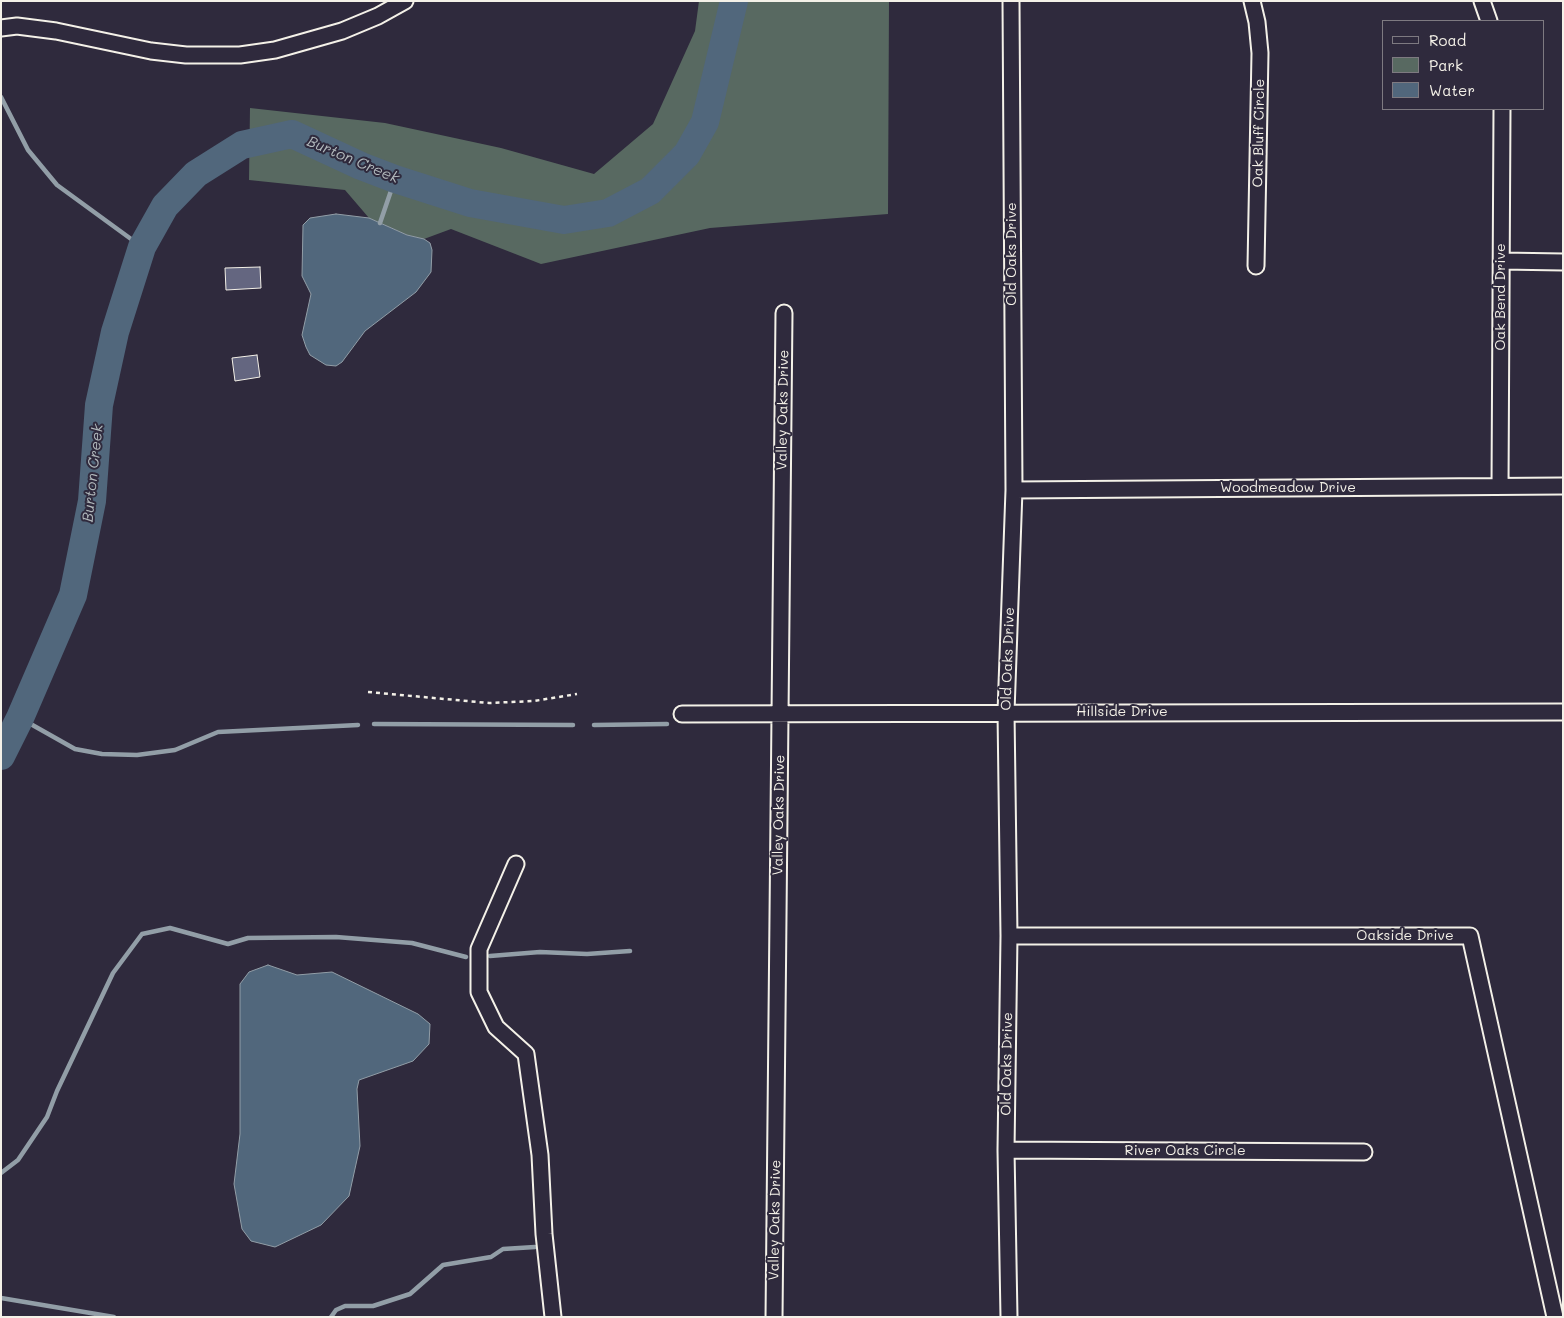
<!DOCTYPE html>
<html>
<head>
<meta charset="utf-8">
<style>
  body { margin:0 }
  #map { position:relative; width:1564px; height:1318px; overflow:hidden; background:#2f2a3d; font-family:Mali,sans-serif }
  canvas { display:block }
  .frame { position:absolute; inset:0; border:2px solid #f4f1e8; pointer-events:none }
  .legend { position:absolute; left:1382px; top:20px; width:162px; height:90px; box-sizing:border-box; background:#2f2a3d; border:1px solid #7e7a81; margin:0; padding:6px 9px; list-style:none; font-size:15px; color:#f4f1e8 }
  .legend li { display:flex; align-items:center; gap:10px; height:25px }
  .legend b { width:25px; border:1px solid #7e7a81 }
</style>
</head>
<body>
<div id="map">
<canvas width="1564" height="1318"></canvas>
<div class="frame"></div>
<ul class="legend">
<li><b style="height:6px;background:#2f2a3d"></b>Road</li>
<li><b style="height:14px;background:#586961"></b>Park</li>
<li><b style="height:14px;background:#51677c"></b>Water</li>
</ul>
</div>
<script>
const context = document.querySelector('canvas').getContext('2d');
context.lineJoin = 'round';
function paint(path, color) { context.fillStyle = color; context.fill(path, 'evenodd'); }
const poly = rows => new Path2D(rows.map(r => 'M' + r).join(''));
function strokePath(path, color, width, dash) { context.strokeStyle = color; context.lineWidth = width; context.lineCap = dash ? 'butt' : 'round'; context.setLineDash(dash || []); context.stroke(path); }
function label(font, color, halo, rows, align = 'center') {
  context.font = font + ' Mali,sans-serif'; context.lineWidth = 4; context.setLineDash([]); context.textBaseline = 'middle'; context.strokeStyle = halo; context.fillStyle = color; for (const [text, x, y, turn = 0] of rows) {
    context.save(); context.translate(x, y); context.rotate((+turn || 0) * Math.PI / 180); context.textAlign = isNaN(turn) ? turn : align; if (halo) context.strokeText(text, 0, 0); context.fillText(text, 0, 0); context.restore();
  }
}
paint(poly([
  [699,1,889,1,888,214,710,228,541,264,451,229,424,239,407,235,369,218,345,190,249,180,250,108,385,123,501,148,594,174,653,124,695,31]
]), '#586961');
const water = poly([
  [336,214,369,218,407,235,424,239,430,243,432,250,431,272,416,292,365,331,342,362,336,366,326,365,310,355,306,347,302,335,311,294,302,276,303,225,310,218,336,214],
  [268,965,297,975,332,972,418,1014,430,1024,429,1044,413,1061,359,1080,357,1089,360,1146,349,1196,321,1225,275,1247,251,1241,242,1229,234,1184,240,1134,240,984,249,972,268,965]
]);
paint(water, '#51677c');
strokePath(water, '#929ea7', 1);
strokePath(poly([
  [1,97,28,150,57,185,142,247],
  [380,223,395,179],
  [20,718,75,749,102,754,137,755,175,750,218,732,358,725],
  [374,724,573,725],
  [594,725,667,724],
  [490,956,540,952,587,954,630,951],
  [1,1173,18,1160,47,1117,57,1091,113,973,142,934,170,928,228,944,248,938,336,937,412,943,466,957],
  [1,1298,114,1317],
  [331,1317,336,1310,345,1306,373,1306,410,1294,443,1265,491,1257,503,1249,535,1247]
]), '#929ea7', 4.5);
strokePath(poly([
  [1,756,20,718,73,595,92,501,99,405,115,332,142,247,165,206,196,174,242,145,292,134,361,166,395,179,470,203,564,220,608,213,650,191,687,154,705,122,734,1]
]), '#51677c', 28);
const building = poly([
  [260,267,261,288,226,290,225,268,260,267],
  [257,355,260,377,235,381,232,358,257,355]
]);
paint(building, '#646680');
strokePath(building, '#f4f1e8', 1);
const minor = poly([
  [1252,1,1257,22,1260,53,1256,266],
  [1482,1,1489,21],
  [1,28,17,26,56,31,151,51,186,55,240,55,275,50,342,31,378,16,405,1],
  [1502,261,1563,262],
  [1500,486,1502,109],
  [1014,490,1563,486],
  [682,714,1563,712],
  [516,864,479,949,479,992,496,1027,526,1054,540,1155,544,1234,553,1317],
  [1009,936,1470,936,1555,1317],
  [1006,1150,1364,1152],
  [774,1317,784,313],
  [1009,1317,1006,1150,1009,936,1006,712,1014,490,1011,1]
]);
strokePath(minor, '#f4f1e8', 19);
strokePath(poly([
  [368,692,489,703,534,701,577,694]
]), '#f4f1e8', 2.5, [4, 4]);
strokePath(minor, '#2f2a3d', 15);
label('14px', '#f4f1e8', '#2f2a3d', [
  ["Oak Bluff Circle",1259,133,-89],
  ["Old Oaks Drive",1012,254,-90],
  ["Oak Bend Drive",1501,297,-90],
  ["Valley Oaks Drive",783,410,-89],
  ["Woodmeadow Drive",1288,488],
  ["Old Oaks Drive",1008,659,-88],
  ["Hillside Drive",1122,712],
  ["Valley Oaks Drive",779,815,-89],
  ["Oakside Drive",1405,936],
  ["Old Oaks Drive",1007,1064,-89],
  ["River Oaks Circle",1185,1151],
  ["Valley Oaks Drive",775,1220,-89]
]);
label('italic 15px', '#b3babd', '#2f2a3d', [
  ["Burton Creek",353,160,23],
  ["Burton Creek",93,473,-84]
]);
</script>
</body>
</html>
